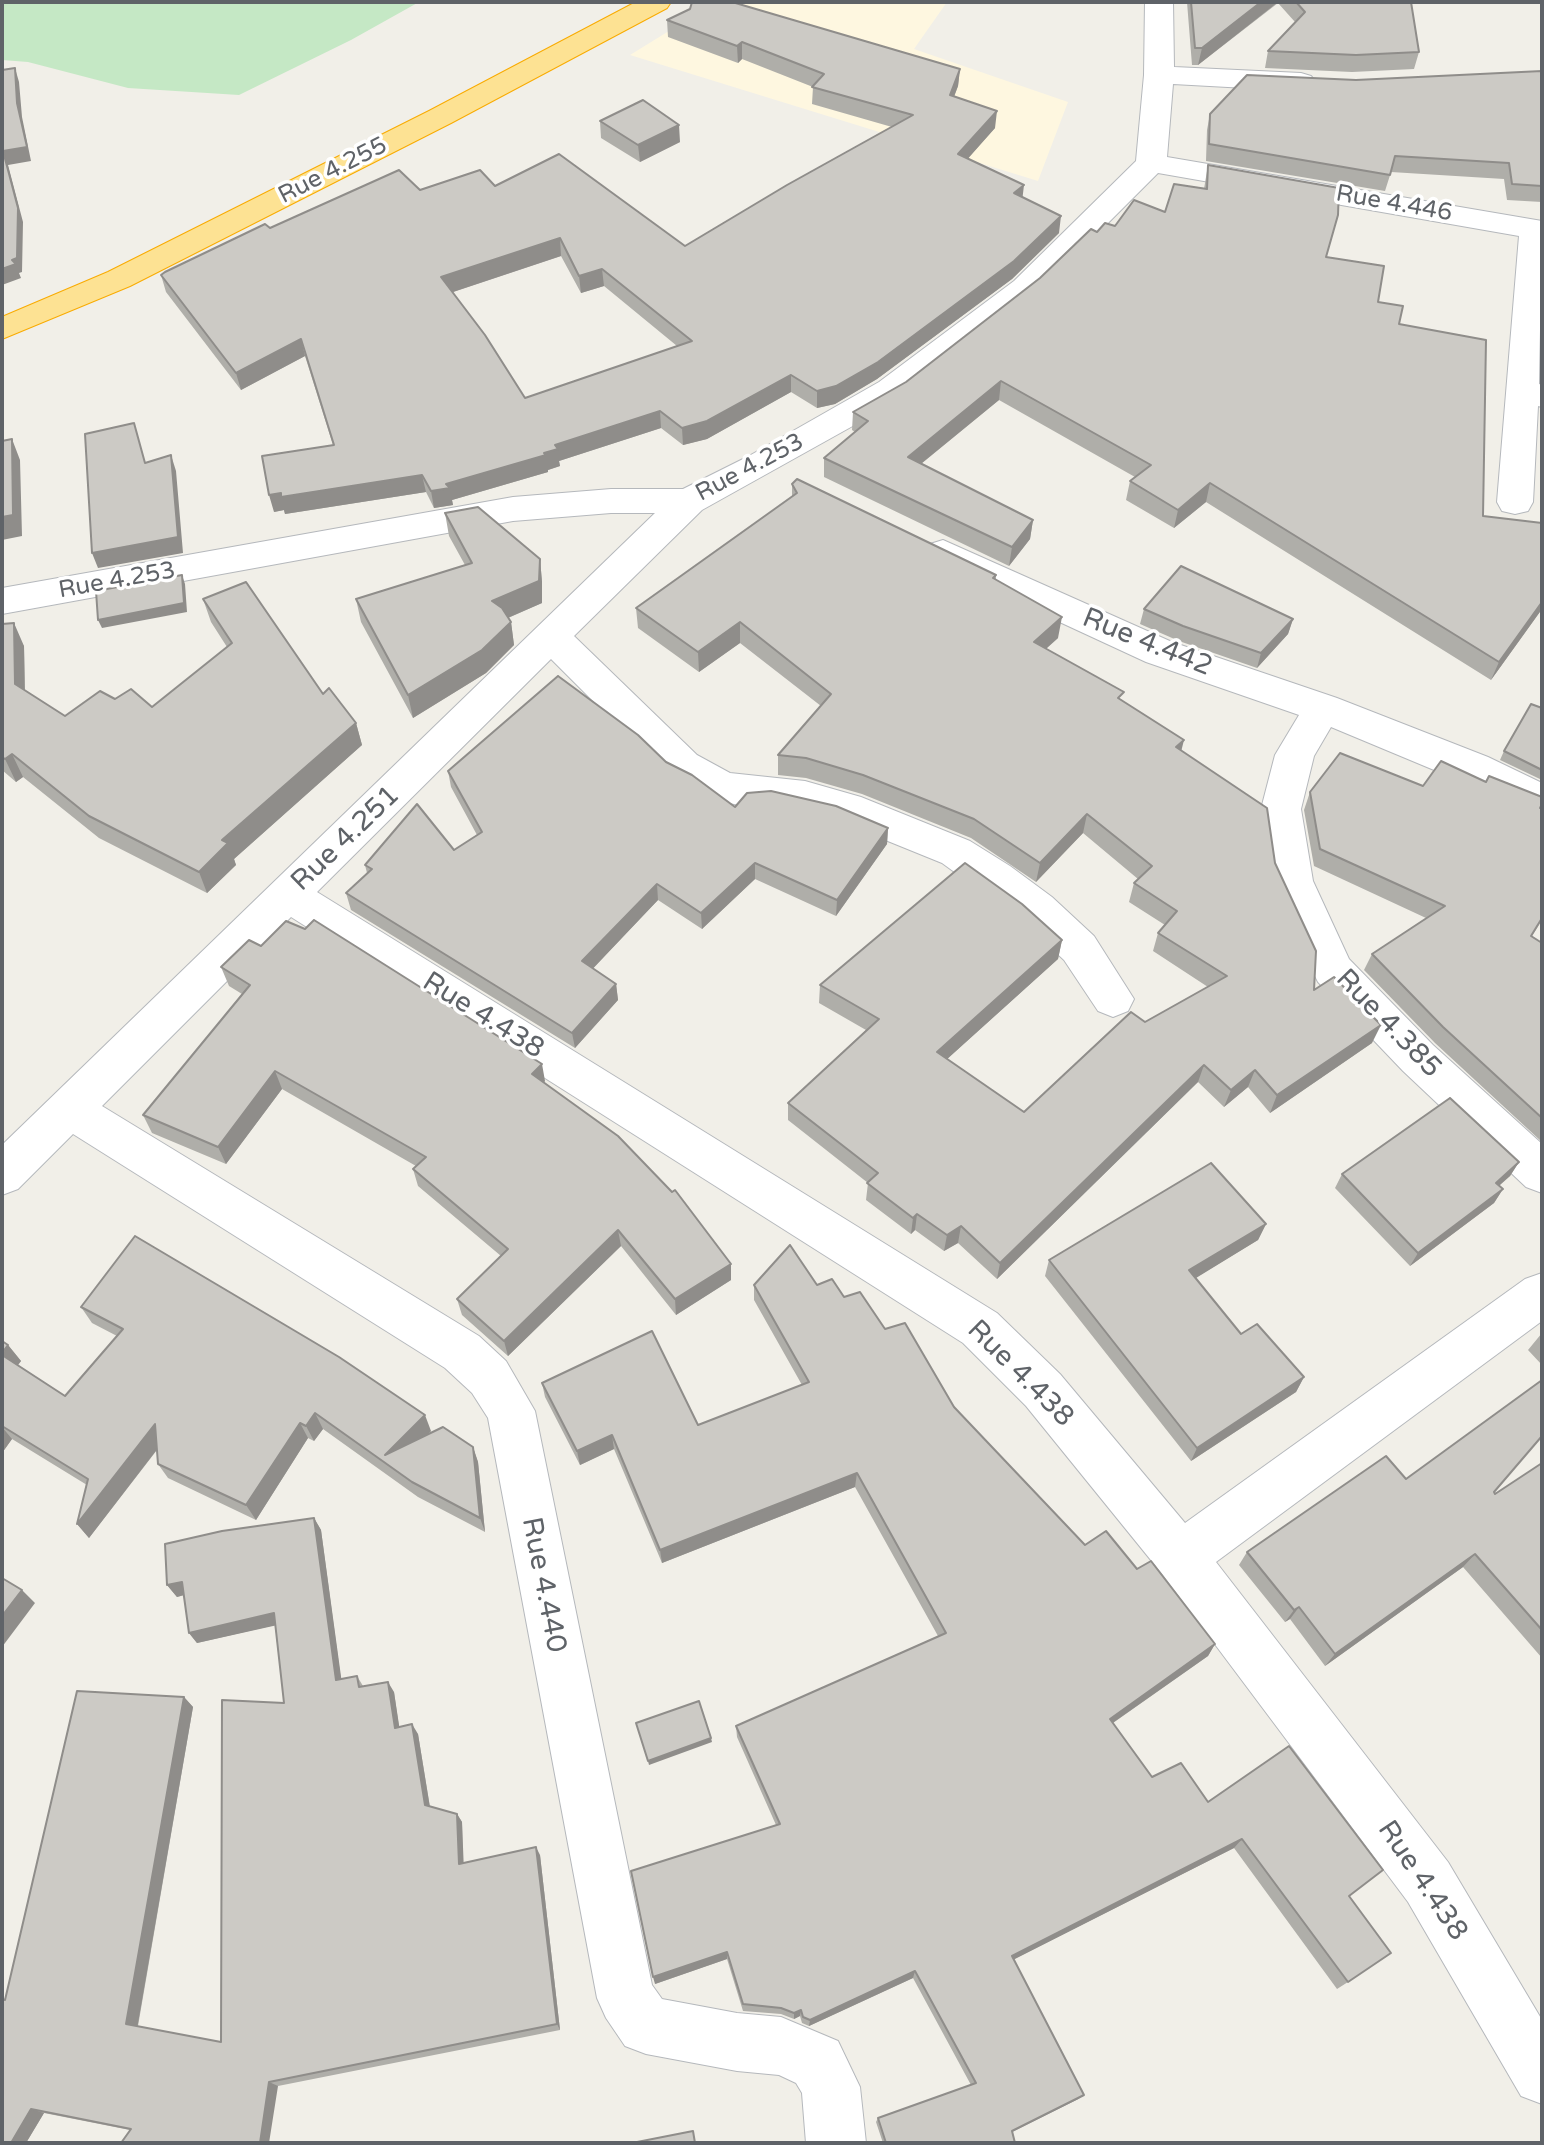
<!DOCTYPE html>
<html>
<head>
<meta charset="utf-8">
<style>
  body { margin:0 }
  #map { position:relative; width:1544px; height:2145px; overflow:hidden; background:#f1efe8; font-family:"Varela Round",sans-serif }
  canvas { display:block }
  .frame { position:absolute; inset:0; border:4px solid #5f6368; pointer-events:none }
</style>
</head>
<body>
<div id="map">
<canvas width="1544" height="2145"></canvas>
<div class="frame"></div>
</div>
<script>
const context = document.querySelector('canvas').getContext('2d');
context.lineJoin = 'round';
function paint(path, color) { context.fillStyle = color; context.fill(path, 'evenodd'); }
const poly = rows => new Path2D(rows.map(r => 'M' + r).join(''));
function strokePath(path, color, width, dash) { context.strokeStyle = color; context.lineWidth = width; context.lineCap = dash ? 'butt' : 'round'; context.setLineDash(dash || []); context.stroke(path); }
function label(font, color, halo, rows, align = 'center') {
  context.font = font + ' "Varela Round",sans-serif'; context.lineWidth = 7; context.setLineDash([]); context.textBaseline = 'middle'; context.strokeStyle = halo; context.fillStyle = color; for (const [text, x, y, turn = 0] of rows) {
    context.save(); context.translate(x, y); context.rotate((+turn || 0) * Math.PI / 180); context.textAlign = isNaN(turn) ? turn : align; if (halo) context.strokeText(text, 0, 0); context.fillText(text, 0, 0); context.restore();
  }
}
paint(poly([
  [716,2,947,2,914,49,1068,102,1038,181,630,55]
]), '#fef7e0');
paint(poly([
  [2,2,419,2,351,40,239,95,128,88,28,62,2,60]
]), '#c5e8c5');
const street = poly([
  [1145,2,1173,2,1174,67,1301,73,1311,76,1316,82,1311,88,1301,91,1173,84,1167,157,1542,221,1539,384,1542,385,1542,407,1538,406,1533,502,1528,511,1515,514,1502,511,1497,502,1519,236,1158,173,1036,295,903,398,702,510,574,636,697,755,730,773,805,781,861,797,970,841,1010,866,1052,897,1094,936,1134,999,1128,1011,1113,1017,1098,1011,1064,960,1022,921,942,863,836,820,771,805,748,807,720,801,669,777,551,659,317,892,997,1313,1060,1374,1185,1523,1525,1279,1542,1273,1542,1321,1216,1562,1448,1862,1542,2020,1542,2104,1521,2096,1408,1902,1163,1575,1026,1406,963,1343,291,917,102,1106,479,1336,506,1361,535,1411,652,1985,662,1999,737,2013,781,2017,838,2041,860,2087,866,2143,806,2143,802,2093,796,2083,779,2075,737,2071,646,2054,625,2046,606,2018,597,1998,488,1418,472,1393,445,1368,73,1134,18,1189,2,1195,2,1145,655,513,611,513,513,521,2,614,2,588,513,497,611,489,683,489,749,456,879,382,1014,281,1136,161,1144,75,1145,2],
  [943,540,1172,642,1337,698,1488,757,1542,783,1542,815,1331,727,1314,756,1301,809,1313,881,1349,959,1433,1045,1542,1144,1542,1193,1526,1187,1403,1071,1318,982,1312,970,1271,881,1261,809,1275,755,1299,715,1146,662,930,562,925,553,930,544,943,540]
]);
const highway = poly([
  [636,2,671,2,667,8,451,123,130,286,2,339,2,317,108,272,429,111,636,2]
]);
strokePath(street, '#b5b8bc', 2);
strokePath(highway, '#f9ab00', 2);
paint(street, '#fff');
paint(highway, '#fde293');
paint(poly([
  [1187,2,1411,2,1419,52,1414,69,1352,72,1265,68,1268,51,1295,22,1278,3,1198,65,1192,65],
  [667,20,960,69,958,86,954,97,995,128,968,158,1023,197,1059,233,1012,279,877,379,835,404,817,408,791,392,707,439,683,445,661,428,559,461,560,466,548,470,548,472,452,500,453,505,434,508,426,492,285,514,284,510,274,512,333,445,305,356,241,390,166,292,161,275,270,228,420,190,495,186,685,246,892,127,812,104,813,87,742,59,738,63,668,37],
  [561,256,581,293,604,286,677,346,525,398,453,292],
  [1542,71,1542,202,1507,200,1504,179,1391,172,1385,191,1206,161,1207,130,1210,114,1356,80],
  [600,121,680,142,640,162,601,138],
  [1208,165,1326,257,1378,302,1399,324,1483,516,1542,609,1491,680,1206,502,1174,528,1126,500,1130,481,1135,477,999,400,921,464,1033,520,1030,539,1009,566,824,477,824,458,855,432,852,430,853,412,906,382,1040,278,1097,232,1165,212,1204,189],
  [792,484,996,575,996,580,1058,638,1046,649,1122,700,1181,750,1275,863,1314,990,1372,1043,1270,1113,1248,1087,1224,1107,1198,1082,997,1279,958,1243,944,1251,915,1230,911,1234,866,1200,868,1183,788,1120,788,1103,866,1030,819,1003,820,985,1062,940,1058,959,947,1059,1024,1112,1145,1022,1208,987,1153,951,1158,933,1165,925,1129,902,1134,883,1138,879,1083,833,1036,882,971,838,862,794,806,778,778,775,778,755,821,706,740,643,699,672,638,628,636,608,792,497],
  [445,513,540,559,542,582,542,603,508,618,511,622,514,645,486,673,413,718,361,622,356,599,465,565,449,536],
  [203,599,323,694,356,723,362,745,234,859,236,865,207,893,99,838,23,777,16,782,2,770,2,624,24,646,25,690,65,716,115,699,152,707,227,647,211,622],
  [1144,609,1293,619,1288,634,1257,668,1179,641,1140,624],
  [1542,708,1542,780,1500,760,1504,751],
  [666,762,735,807,888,828,887,844,836,916,755,879,702,929,658,900,593,968,616,984,618,1000,575,1048,351,910,346,893,367,873,365,865,454,850,477,835,451,787,448,771],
  [1423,786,1542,808,1542,920,1532,936,1542,943,1542,1142,1435,1043,1364,970,1372,954,1426,918,1314,866,1304,810,1310,792],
  [221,967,545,1081,544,1082,731,1280,676,1315,621,1246,508,1356,462,1315,457,1299,501,1256,418,1186,413,1169,416,1166,282,1089,226,1164,152,1133,143,1115,242,994,229,986],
  [1519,1162,1510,1176,1499,1186,1503,1189,1494,1203,1410,1266,1335,1188,1342,1174],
  [1266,1224,1258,1240,1195,1278,1241,1334,1304,1377,1296,1392,1191,1461,1045,1276,1049,1260],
  [754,1285,817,1285,844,1297,885,1329,954,1407,1085,1545,1137,1569,1215,1644,1208,1656,1113,1723,1152,1777,1208,1802,1349,1896,1348,1982,1337,1989,1234,1848,1014,1959,1084,2095,1078,2099,1012,2132,1015,2143,883,2143,876,2122,878,2118,971,2085,913,1978,809,2026,802,2023,800,2016,794,2019,781,2014,743,2011,727,1959,655,1984,776,1825,737,1737,736,1726,938,1636,855,1487,662,1563,614,1449,580,1465,545,1397,542,1383,698,1425,802,1385,754,1300],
  [81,1307,431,1431,427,1435,473,1447,478,1462,485,1532,418,1497,323,1429,314,1441,308,1438,256,1520,168,1478,158,1464,157,1450,89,1538,77,1524,87,1485,12,1439,2,1453,2,1341,8,1345,21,1361,18,1365,65,1396,117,1336,92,1323],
  [1542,1333,1542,1365,1528,1350],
  [1542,1463,1542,1658,1463,1567,1325,1666,1290,1619,1285,1622,1239,1565,1247,1552,1406,1479,1494,1492,1495,1494],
  [314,1518,321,1530,341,1680,357,1676,363,1686,394,1692,399,1727,418,1734,430,1807,457,1814,462,1822,463,1863,540,1855,560,2030,278,2086,130,2130,44,2113,26,2143,5,2000,184,1697,193,1707,138,2026,221,2042,284,1703,275,1625,197,1643,189,1633,184,1595,177,1597,167,1585]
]), '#afaea9');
paint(poly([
  [1261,2,1278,2,1198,65,1202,48],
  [742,42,742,59,738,63,737,46],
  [15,68,19,82,22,117,31,161,8,165,23,222,22,272,19,273,21,278,2,285,2,269,12,260,3,151,17,103],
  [960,69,958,86,948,112,950,95],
  [997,111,995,128,957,171,958,154],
  [679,125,680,142,640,162,638,145],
  [1024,185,1022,202,1014,193],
  [1061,216,1059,233,1012,279,877,379,835,404,817,408,817,391],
  [560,238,561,256,444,295,441,277],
  [602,269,604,286,581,293,579,276],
  [301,339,305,356,241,390,236,373],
  [791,375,791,392,707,439,683,445,682,428],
  [1001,381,999,400,906,476,908,457],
  [660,411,661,428,559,461,560,466,548,470,548,472,452,500,453,505,434,508,431,491,446,484,544,453,555,445],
  [12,439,20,460,22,536,2,540,2,517],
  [171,455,176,471,183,553,98,568,92,553],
  [422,475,426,492,285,514,284,510,274,512,269,495],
  [1210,483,1206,502,1174,528,1178,510],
  [1033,520,1030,539,1009,566,1012,547],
  [540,559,542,582,542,603,496,623,492,601],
  [182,575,185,584,187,612,102,628,98,620],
  [1542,602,1542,609,1491,680,1499,662],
  [1062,617,1058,638,1031,662,1034,642],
  [1293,619,1288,634,1257,668,1261,653],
  [511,622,514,645,486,673,413,718,408,695],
  [740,622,740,643,699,672,698,652],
  [14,623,24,646,25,706,15,684],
  [356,723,362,745,234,859,236,865,207,893,199,872,222,840],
  [1184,740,1179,760,1176,747],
  [12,754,23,777,16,782,5,759],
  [1087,814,1083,833,1036,882,1040,863],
  [888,828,887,844,836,916,837,900],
  [755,863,755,879,702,929,701,913],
  [657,884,658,900,585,977,582,961],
  [1062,940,1058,959,935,1070,937,1052],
  [616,984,618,1000,575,1048,572,1033],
  [1381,1025,1372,1043,1270,1113,1277,1095],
  [542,1064,545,1081,536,1092,532,1074],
  [1204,1065,1198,1082,997,1279,1000,1263],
  [1255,1070,1248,1087,1224,1107,1231,1090],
  [275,1071,282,1089,226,1164,218,1147],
  [1519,1162,1510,1176,1487,1196,1496,1183],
  [1503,1189,1494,1203,1410,1266,1418,1253],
  [917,1214,915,1230,911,1234,913,1218],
  [1266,1224,1258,1240,1183,1286,1189,1270],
  [961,1226,958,1243,944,1251,947,1235],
  [618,1230,621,1246,508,1356,504,1341],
  [731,1264,731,1280,676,1315,675,1299],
  [8,1345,21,1361,14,1370,2,1355],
  [1304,1377,1296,1392,1191,1461,1197,1448],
  [315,1413,323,1429,314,1441,306,1426],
  [425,1415,431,1431,393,1468,385,1455],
  [300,1423,308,1438,256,1520,246,1505],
  [155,1424,165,1439,89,1538,77,1524],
  [2,1427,12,1439,2,1453],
  [612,1435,614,1449,580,1465,577,1451],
  [473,1447,478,1462,485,1532,480,1518],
  [857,1473,855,1487,662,1563,660,1550],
  [314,1518,321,1530,343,1691,336,1680],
  [1475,1554,1463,1567,1325,1666,1335,1654],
  [182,1582,191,1593,177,1597,167,1585],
  [22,1590,35,1603,2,1647,2,1616],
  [1299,1607,1290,1619,1285,1622,1294,1610],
  [274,1613,282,1624,197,1643,189,1633],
  [1215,1644,1208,1656,1104,1729,1110,1719],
  [388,1682,394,1692,401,1738,395,1728],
  [184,1697,193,1707,137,2029,126,2024],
  [412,1724,418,1734,431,1814,425,1805],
  [711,1738,712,1742,649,1765,648,1761],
  [457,1814,462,1822,464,1872,459,1864],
  [1242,1839,1234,1848,1007,1963,1012,1956],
  [536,1847,540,1855,560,2030,557,2024],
  [727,1952,727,1959,655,1984,653,1977],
  [915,1971,913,1978,809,2026,810,2020],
  [801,2010,800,2016,794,2019,794,2013],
  [269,2082,278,2086,269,2143,260,2143],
  [1084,2095,1078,2099,1007,2134,1012,2131],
  [31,2109,44,2113,26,2143,11,2143]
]), '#8f8d8a');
const building = poly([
  [692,2,732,2,960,69,950,95,997,111,958,154,1024,185,1014,193,1061,216,1014,261,878,362,836,386,817,391,791,375,707,421,682,428,660,411,555,445,558,449,544,453,546,455,446,484,450,488,431,491,422,475,281,497,281,493,269,495,262,456,334,445,301,339,236,373,161,275,165,272,265,224,270,228,399,170,420,190,480,170,495,186,559,154,685,246,787,185,913,115,812,87,824,74,742,42,737,46,667,20,690,9,692,2],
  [560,238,579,276,602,269,692,341,525,398,485,335,441,277,560,238],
  [1191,2,1261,2,1202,48,1195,48,1191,2],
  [1296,2,1411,2,1419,52,1356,55,1268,51,1305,12,1296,2],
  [15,68,17,103,27,147,3,151,18,208,17,258,12,260,16,264,2,269,2,70,15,68],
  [1542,71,1542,186,1512,184,1509,163,1395,156,1390,175,1209,144,1210,114,1247,75,1356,80,1542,71],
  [643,100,679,125,638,145,600,121,643,100],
  [1208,165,1339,188,1338,215,1326,257,1384,266,1378,302,1403,306,1399,324,1486,340,1483,516,1542,523,1542,602,1499,662,1210,483,1178,510,1130,481,1151,465,1001,381,908,457,1033,520,1012,547,824,458,868,421,853,412,906,382,1040,278,1091,229,1097,232,1105,223,1115,226,1134,200,1165,212,1174,184,1207,189,1208,165],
  [134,423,145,463,171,455,178,537,92,553,85,434,134,423],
  [12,439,13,515,2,517,2,441,12,439],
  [797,479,996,575,993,578,1062,617,1034,642,1124,692,1118,698,1184,740,1176,747,1267,808,1275,863,1316,951,1314,990,1334,977,1381,1025,1277,1095,1255,1070,1231,1090,1204,1065,1000,1263,961,1226,947,1235,917,1214,913,1218,867,1183,878,1173,788,1103,879,1019,820,985,965,863,1022,904,1062,940,937,1052,1024,1112,1131,1012,1145,1022,1227,976,1158,933,1177,911,1134,883,1152,866,1087,814,1040,863,974,819,863,775,806,758,778,755,831,694,740,622,698,652,636,608,797,493,792,484,797,479],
  [478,507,540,559,539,581,492,601,502,608,511,622,482,650,408,695,356,599,472,563,445,513,478,507],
  [1181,566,1293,619,1261,653,1183,626,1144,609,1181,566],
  [182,575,184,603,98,620,96,591,182,575],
  [246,582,323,694,329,688,356,723,222,840,228,843,199,872,89,816,12,754,5,759,2,757,2,624,14,623,15,684,65,716,100,691,115,699,131,689,152,707,232,643,203,599,246,582],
  [558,676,638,735,666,762,692,775,735,807,747,793,771,791,836,806,888,828,837,900,755,863,701,913,657,884,582,961,616,984,572,1033,346,893,372,869,365,865,417,804,454,850,482,832,448,771,558,676],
  [1531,704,1542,708,1542,770,1504,751,1531,704],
  [1340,753,1423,786,1441,761,1486,782,1489,776,1542,797,1542,804,1540,808,1542,808,1542,918,1531,936,1542,943,1542,1118,1443,1027,1372,954,1445,906,1320,849,1310,792,1340,753],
  [314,920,542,1064,532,1074,618,1136,672,1192,675,1190,731,1264,675,1299,618,1230,504,1341,457,1299,508,1249,413,1169,426,1157,275,1071,218,1147,143,1115,250,985,221,967,249,940,261,946,286,921,305,929,314,920],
  [1450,1098,1519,1162,1496,1183,1503,1189,1418,1253,1342,1174,1450,1098],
  [1211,1163,1266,1224,1189,1270,1241,1334,1257,1324,1304,1377,1197,1448,1049,1260,1211,1163],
  [135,1236,339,1357,425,1415,385,1455,443,1427,473,1447,480,1518,412,1482,315,1413,306,1426,300,1423,246,1505,158,1464,155,1424,77,1524,88,1479,2,1426,2,1355,65,1396,123,1329,81,1307,135,1236],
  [790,1245,817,1285,832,1279,844,1297,860,1292,885,1329,905,1323,954,1407,1085,1545,1106,1531,1137,1569,1151,1561,1215,1644,1110,1719,1152,1777,1181,1763,1208,1802,1289,1746,1383,1870,1349,1896,1391,1953,1348,1982,1242,1839,1012,1956,1084,2095,1012,2131,1015,2143,886,2143,878,2118,976,2083,915,1971,810,2020,803,2017,801,2010,794,2013,781,2008,743,2004,727,1952,653,1977,631,1871,780,1824,736,1726,946,1633,857,1473,660,1550,612,1435,577,1451,542,1383,652,1331,698,1425,809,1382,754,1285,790,1245],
  [2,1341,8,1345,2,1353,2,1341],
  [1542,1380,1542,1436,1494,1492,1495,1494,1542,1463,1542,1630,1475,1554,1335,1654,1299,1607,1294,1610,1247,1552,1386,1456,1406,1479,1542,1380],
  [314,1518,336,1680,357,1676,359,1687,388,1682,395,1728,412,1724,425,1805,457,1814,459,1864,536,1847,557,2024,269,2082,260,2143,121,2143,131,2129,31,2109,11,2143,2,2143,2,1999,5,2000,77,1691,184,1697,126,2024,221,2042,222,1700,284,1703,274,1613,189,1633,182,1582,167,1585,165,1544,222,1531,314,1518],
  [2,1578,22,1590,2,1616,2,1578],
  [699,1701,711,1738,648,1761,636,1723,699,1701],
  [693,2131,695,2143,632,2143,693,2131]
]);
paint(building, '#cccac5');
strokePath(building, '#8f8d8a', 2);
label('24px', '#5f6368', '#fff', [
  ["Rue 4.255",333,171,-27],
  ["Rue 4.446",1394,204,10],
  ["Rue 4.253",750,468,-28],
  ["Rue 4.253",117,581,-10]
]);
label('28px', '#5f6368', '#fff', [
  ["Rue 4.442",1147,643,22],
  ["Rue 4.251",346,839,-44],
  ["Rue 4.438",483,1016,32],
  ["Rue 4.385",1388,1024,46],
  ["Rue 4.438",1020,1374,45],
  ["Rue 4.440",543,1585,79],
  ["Rue 4.438",1422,1881,56]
]);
</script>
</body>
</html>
